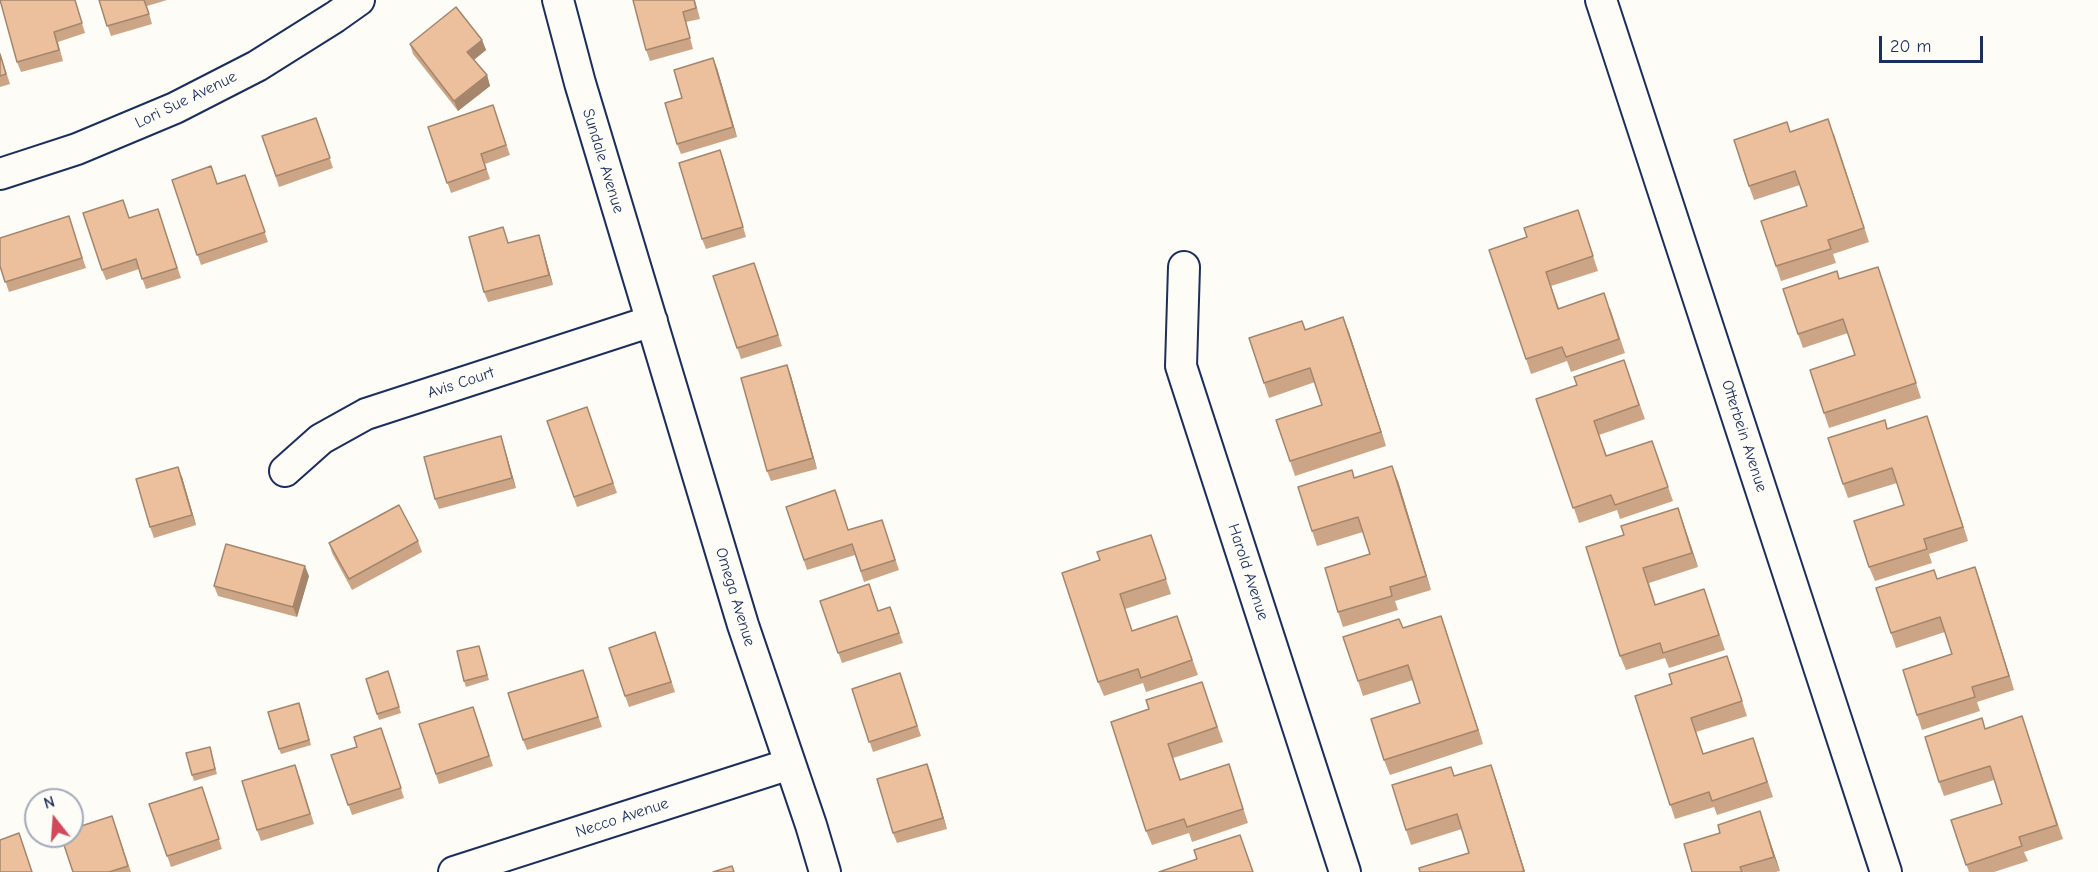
<!DOCTYPE html>
<html>
<head>
<meta charset="utf-8">
<style>
  body { margin:0 }
  #map { position:relative; width:2098px; height:872px; overflow:hidden; background:#fdfcf7; font-family:"Comic Neue",sans-serif }
  canvas { display:block }
  .north { position:absolute; left:24px; top:788px; width:60px; height:60px; box-sizing:border-box; background:#fdfcf7; border:2px solid #a3aaba; border-radius:50%; rotate:343deg; font-size:16px; font-weight:700; line-height:24px; text-align:center; color:#1b2f5e }
  .north::after { content:''; display:block; margin:auto; width:21px; height:27px; background:#d1495b; clip-path:polygon(50% 0,100% 100%,50% 72%,0 100%) }
  .scale { position:absolute; left:1879px; top:36px; width:104px; height:27px; box-sizing:border-box; border:3px solid #1b2f5e; border-top:0; padding-left:8px; font-size:18px; line-height:21px; white-space:nowrap; color:#1b2f5e; -webkit-text-stroke:4px #fdfcf7; paint-order:stroke }
</style>
</head>
<body>
<div id="map">
<canvas width="2098" height="872"></canvas>
<div class="north">N</div>
<div class="scale">20 m</div>
</div>
<script>
const context = document.querySelector('canvas').getContext('2d');
context.lineJoin = 'round';
const poly = rows => new Path2D(rows.map(r => 'M' + r).join(''));
function strokePath(path, color, width, dash) { context.strokeStyle = color; context.lineWidth = width; context.lineCap = dash ? 'butt' : 'round'; context.setLineDash(dash || []); context.stroke(path); }
function paint(path, color) { context.fillStyle = color; context.fill(path, 'evenodd'); }
function label(font, color, halo, rows, align = 'center') {
  context.font = font + ' "Comic Neue",sans-serif'; context.lineWidth = 4.5; context.setLineDash([]); context.textBaseline = 'middle'; context.strokeStyle = halo; context.fillStyle = color; for (const [text, x, y, turn = 0] of rows) {
    context.save(); context.translate(x, y); context.rotate((+turn || 0) * Math.PI / 180); context.textAlign = isNaN(turn) ? turn : align; if (halo) context.strokeText(text, 0, 0); context.fillText(text, 0, 0); context.restore();
  }
}
const street = poly([
  [558,0,580,83,743,625,811,825,825,872],
  [1601,0,1886,872],
  [0,174,77,149,175,108,257,66,335,17,359,0],
  [1184,267,1181,366,1345,872],
  [285,471,321,439,366,414,652,321],
  [454,872,790,764]
]);
strokePath(street, '#1b2f5e', 34);
strokePath(street, '#fdfcf7', 30);
paint(poly([
  [75,0,85,33,58,42,63,61,21,72,17,62],
  [99,0,167,0,147,6,152,24,111,36],
  [695,0,700,19,686,22,693,49,650,61,646,50],
  [482,40,486,50,474,60,487,75,490,86,458,111,413,54,410,44],
  [0,53,10,84,0,87],
  [717,68,737,137,681,154,677,144,682,98],
  [493,105,510,155,485,164,490,179,451,193,428,127],
  [316,118,333,168,279,187,262,136],
  [1791,132,1834,134,1869,242,1833,254,1836,263,1781,281,1776,266,1807,206,1800,185,1754,200,1749,186],
  [720,150,746,237,706,249,702,239],
  [245,175,268,242,201,265,172,180,217,184],
  [158,209,181,278,146,289,139,269,106,280,102,270],
  [1578,210,1598,271,1551,286,1559,308,1610,308,1625,353,1571,372,1567,361,1531,374,1526,359,1527,237],
  [72,226,86,268,9,292,0,266],
  [539,235,553,285,488,302,484,292,509,243],
  [1878,267,1921,398,1829,428,1824,413,1855,355,1848,333,1803,348,1798,334,1840,279],
  [758,273,782,346,741,359,713,276],
  [1302,321,1306,330,1349,332,1386,446,1295,476,1290,461,1322,405,1315,382,1269,398,1264,383],
  [1624,360,1645,419,1599,435,1607,456,1652,441,1673,501,1620,519,1617,510,1579,523,1536,399,1577,385],
  [787,365,791,376,817,469,771,481,767,471],
  [587,407,617,493,577,507,547,421],
  [1888,429,1932,431,1968,541,1929,554,1932,563,1875,581,1869,567,1904,505,1897,483,1848,498,1843,484],
  [504,446,516,488,439,509,435,499],
  [182,477,196,525,154,538,150,527],
  [1355,478,1398,481,1431,590,1395,601,1398,610,1343,627,1338,612,1370,554,1363,532,1317,546,1312,531],
  [786,507,849,530,882,520,899,570,864,582,855,555,807,570],
  [1678,508,1698,567,1649,583,1656,605,1704,589,1725,650,1669,668,1665,658,1626,670,1620,656,1624,535],
  [1151,535,1171,594,1125,609,1132,631,1177,616,1198,675,1146,692,1143,683,1104,696,1098,682,1100,560],
  [418,541,422,552,352,590,332,553,329,543],
  [1975,567,2014,690,1977,702,1980,711,1922,730,1917,715,1952,654,1945,632,1896,648,1891,633,1937,579],
  [309,576,297,617,218,596,214,586],
  [820,601,878,611,890,607,903,643,842,663],
  [1441,616,1483,744,1390,775,1384,760,1420,703,1413,680,1363,696,1358,681,1403,628],
  [659,643,675,692,629,707,625,696],
  [479,646,489,680,466,687,464,681],
  [1732,670,1747,716,1696,732,1703,754,1758,752,1773,797,1717,815,1714,807,1675,819,1635,696],
  [388,671,401,713,379,720,366,679],
  [900,673,921,736,873,752,852,689],
  [586,680,602,727,527,750,523,740],
  [1202,682,1223,742,1173,758,1181,780,1229,764,1248,823,1192,842,1189,833,1152,845,1146,831,1149,709],
  [473,707,493,766,439,784,419,724],
  [301,708,311,745,281,754,279,749],
  [381,728,404,798,352,815,331,755,357,747],
  [1986,729,2027,731,2063,839,2024,852,2028,861,1994,872,1969,872,1951,820,2002,804,1994,780,1944,796,1939,782],
  [210,747,217,774,194,781,192,775],
  [927,764,947,829,897,843,893,833],
  [299,775,314,824,261,841,257,830],
  [1454,776,1496,779,1525,872,1420,872,1469,853,1462,829,1411,845,1406,830],
  [205,797,222,849,171,867,149,804],
  [1765,826,1780,871,1776,872,1692,872],
  [116,827,131,872,73,872]
]), '#cba586');
paint(poly([
  [482,40,486,50,471,62,467,52],
  [713,58,717,68,737,137,733,127],
  [487,75,490,86,458,111,454,101],
  [720,150,724,161,746,237,743,227],
  [539,235,542,245,553,285,549,275],
  [1343,317,1349,332,1386,446,1381,432],
  [787,365,791,376,817,469,813,458],
  [1927,416,1932,431,1968,541,1963,527],
  [501,436,504,446,516,488,512,478],
  [1392,466,1398,481,1431,590,1426,576],
  [178,467,182,477,196,525,192,515],
  [1678,508,1683,522,1698,567,1692,553],
  [305,566,309,576,297,617,293,607],
  [1975,567,1980,581,2014,690,2009,676],
  [1441,616,1446,630,1483,744,1478,730],
  [927,764,931,774,947,829,943,818],
  [1491,765,1496,779,1525,872,1524,871],
  [1760,811,1780,871,1774,857]
]), '#a5866d');
const building = poly([
  [0,0,75,0,82,23,54,32,59,50,17,62,0,0],
  [99,0,144,0,149,14,107,26,99,0],
  [633,0,694,0,696,8,683,12,690,38,646,50,633,0],
  [456,7,482,40,467,52,487,75,454,101,410,44,456,7],
  [0,54,6,74,0,76,0,54],
  [713,58,733,127,677,144,665,103,682,98,674,70,713,58],
  [493,105,506,145,481,154,486,169,447,183,428,127,493,105],
  [316,118,330,158,276,176,262,136,316,118],
  [1828,119,1864,228,1828,240,1831,249,1776,266,1761,221,1807,206,1795,171,1749,186,1734,140,1787,122,1790,132,1828,119],
  [720,150,743,227,702,239,679,163,720,150],
  [211,166,217,184,245,175,265,232,197,255,172,180,211,166],
  [123,200,129,218,158,209,177,268,142,279,136,259,102,270,83,213,123,200],
  [1578,210,1593,256,1546,272,1558,309,1604,293,1619,339,1566,357,1562,347,1526,359,1489,250,1527,237,1524,228,1578,210],
  [69,216,82,258,5,282,0,266,0,238,69,216],
  [503,227,508,243,539,235,549,275,484,292,469,237,503,227],
  [754,263,778,335,737,348,713,276,754,263],
  [1878,267,1916,383,1824,413,1810,370,1855,355,1843,319,1798,334,1783,289,1837,271,1839,279,1878,267],
  [1343,317,1381,432,1290,461,1276,420,1322,405,1310,368,1264,383,1249,338,1302,321,1305,330,1343,317],
  [1624,360,1639,405,1594,421,1606,456,1652,441,1668,487,1615,505,1611,495,1573,508,1536,399,1577,385,1574,377,1624,360],
  [787,365,813,458,767,471,741,378,787,365],
  [587,407,613,483,574,497,547,421,587,407],
  [1927,416,1963,527,1924,539,1927,549,1869,567,1854,521,1904,505,1892,468,1843,484,1828,438,1885,420,1887,429,1927,416],
  [501,436,512,478,435,499,424,457,501,436],
  [1392,466,1426,576,1390,587,1392,596,1338,612,1325,568,1370,554,1358,517,1312,531,1298,487,1352,470,1354,478,1392,466],
  [178,467,192,515,150,527,136,479,178,467],
  [835,490,848,530,882,520,895,560,861,571,852,544,804,560,786,507,835,490],
  [399,505,418,541,349,579,329,543,399,505],
  [1678,508,1692,553,1643,568,1655,605,1704,589,1719,635,1663,653,1660,643,1620,656,1586,547,1624,535,1621,526,1678,508],
  [1151,535,1166,579,1120,594,1132,631,1177,616,1192,660,1141,678,1138,669,1098,682,1062,573,1100,560,1097,552,1151,535],
  [226,544,305,566,293,607,214,586,226,544],
  [1975,567,2009,676,1972,687,1975,697,1917,715,1903,670,1952,654,1940,617,1891,633,1876,588,1934,570,1937,579,1975,567],
  [869,584,878,611,890,607,899,633,838,653,820,601,869,584],
  [1441,616,1478,730,1384,760,1371,719,1420,703,1408,665,1358,681,1343,637,1399,619,1403,628,1441,616],
  [655,632,671,682,625,696,609,648,655,632],
  [479,646,487,675,464,681,457,651,479,646],
  [1727,656,1742,701,1691,718,1703,754,1753,738,1767,782,1712,801,1709,792,1670,805,1635,696,1672,684,1669,674,1727,656],
  [583,670,598,717,523,740,508,693,583,670],
  [388,671,399,707,377,714,366,679,388,671],
  [900,673,917,726,869,742,852,689,900,673],
  [1202,682,1217,727,1168,744,1180,780,1229,764,1243,809,1187,827,1184,819,1146,831,1111,722,1149,709,1146,700,1202,682],
  [299,703,309,740,279,749,268,712,299,703],
  [473,707,489,756,436,774,419,724,473,707],
  [2022,716,2057,825,2019,837,2022,846,1966,865,1951,820,2002,804,1990,766,1939,782,1925,737,1982,718,1985,729,2022,716],
  [381,728,401,788,348,805,331,755,357,747,354,737,381,728],
  [210,747,215,769,192,775,186,753,210,747],
  [927,764,943,818,893,833,877,779,927,764],
  [295,765,310,814,257,830,242,781,295,765],
  [1491,765,1524,871,1521,872,1420,872,1419,868,1469,853,1457,814,1406,830,1392,785,1451,767,1454,776,1491,765],
  [202,787,219,839,167,856,149,804,202,787],
  [1760,811,1774,857,1740,867,1742,872,1692,872,1684,844,1720,833,1718,825,1760,811],
  [112,816,128,866,109,872,73,872,61,836,72,836,72,829,112,816],
  [19,833,32,872,0,872,0,840,19,833],
  [1240,835,1253,872,1159,872,1197,859,1194,850,1240,835],
  [732,866,734,872,713,872,732,866]
]);
paint(building, '#ecc09c');
strokePath(building, '#a5866d', 1.5);
label('16px', '#1b2f5e', '#fdfcf7', [
  ["Lori Sue Avenue",186,100,-26],
  ["Sundale Avenue",603,161,73],
  ["Avis Court",461,383,-18],
  ["Otterbein Avenue",1744,436,72],
  ["Harold Avenue",1248,572,72],
  ["Omega Avenue",735,597,73],
  ["Necco Avenue",622,818,-18]
]);
</script>
</body>
</html>
